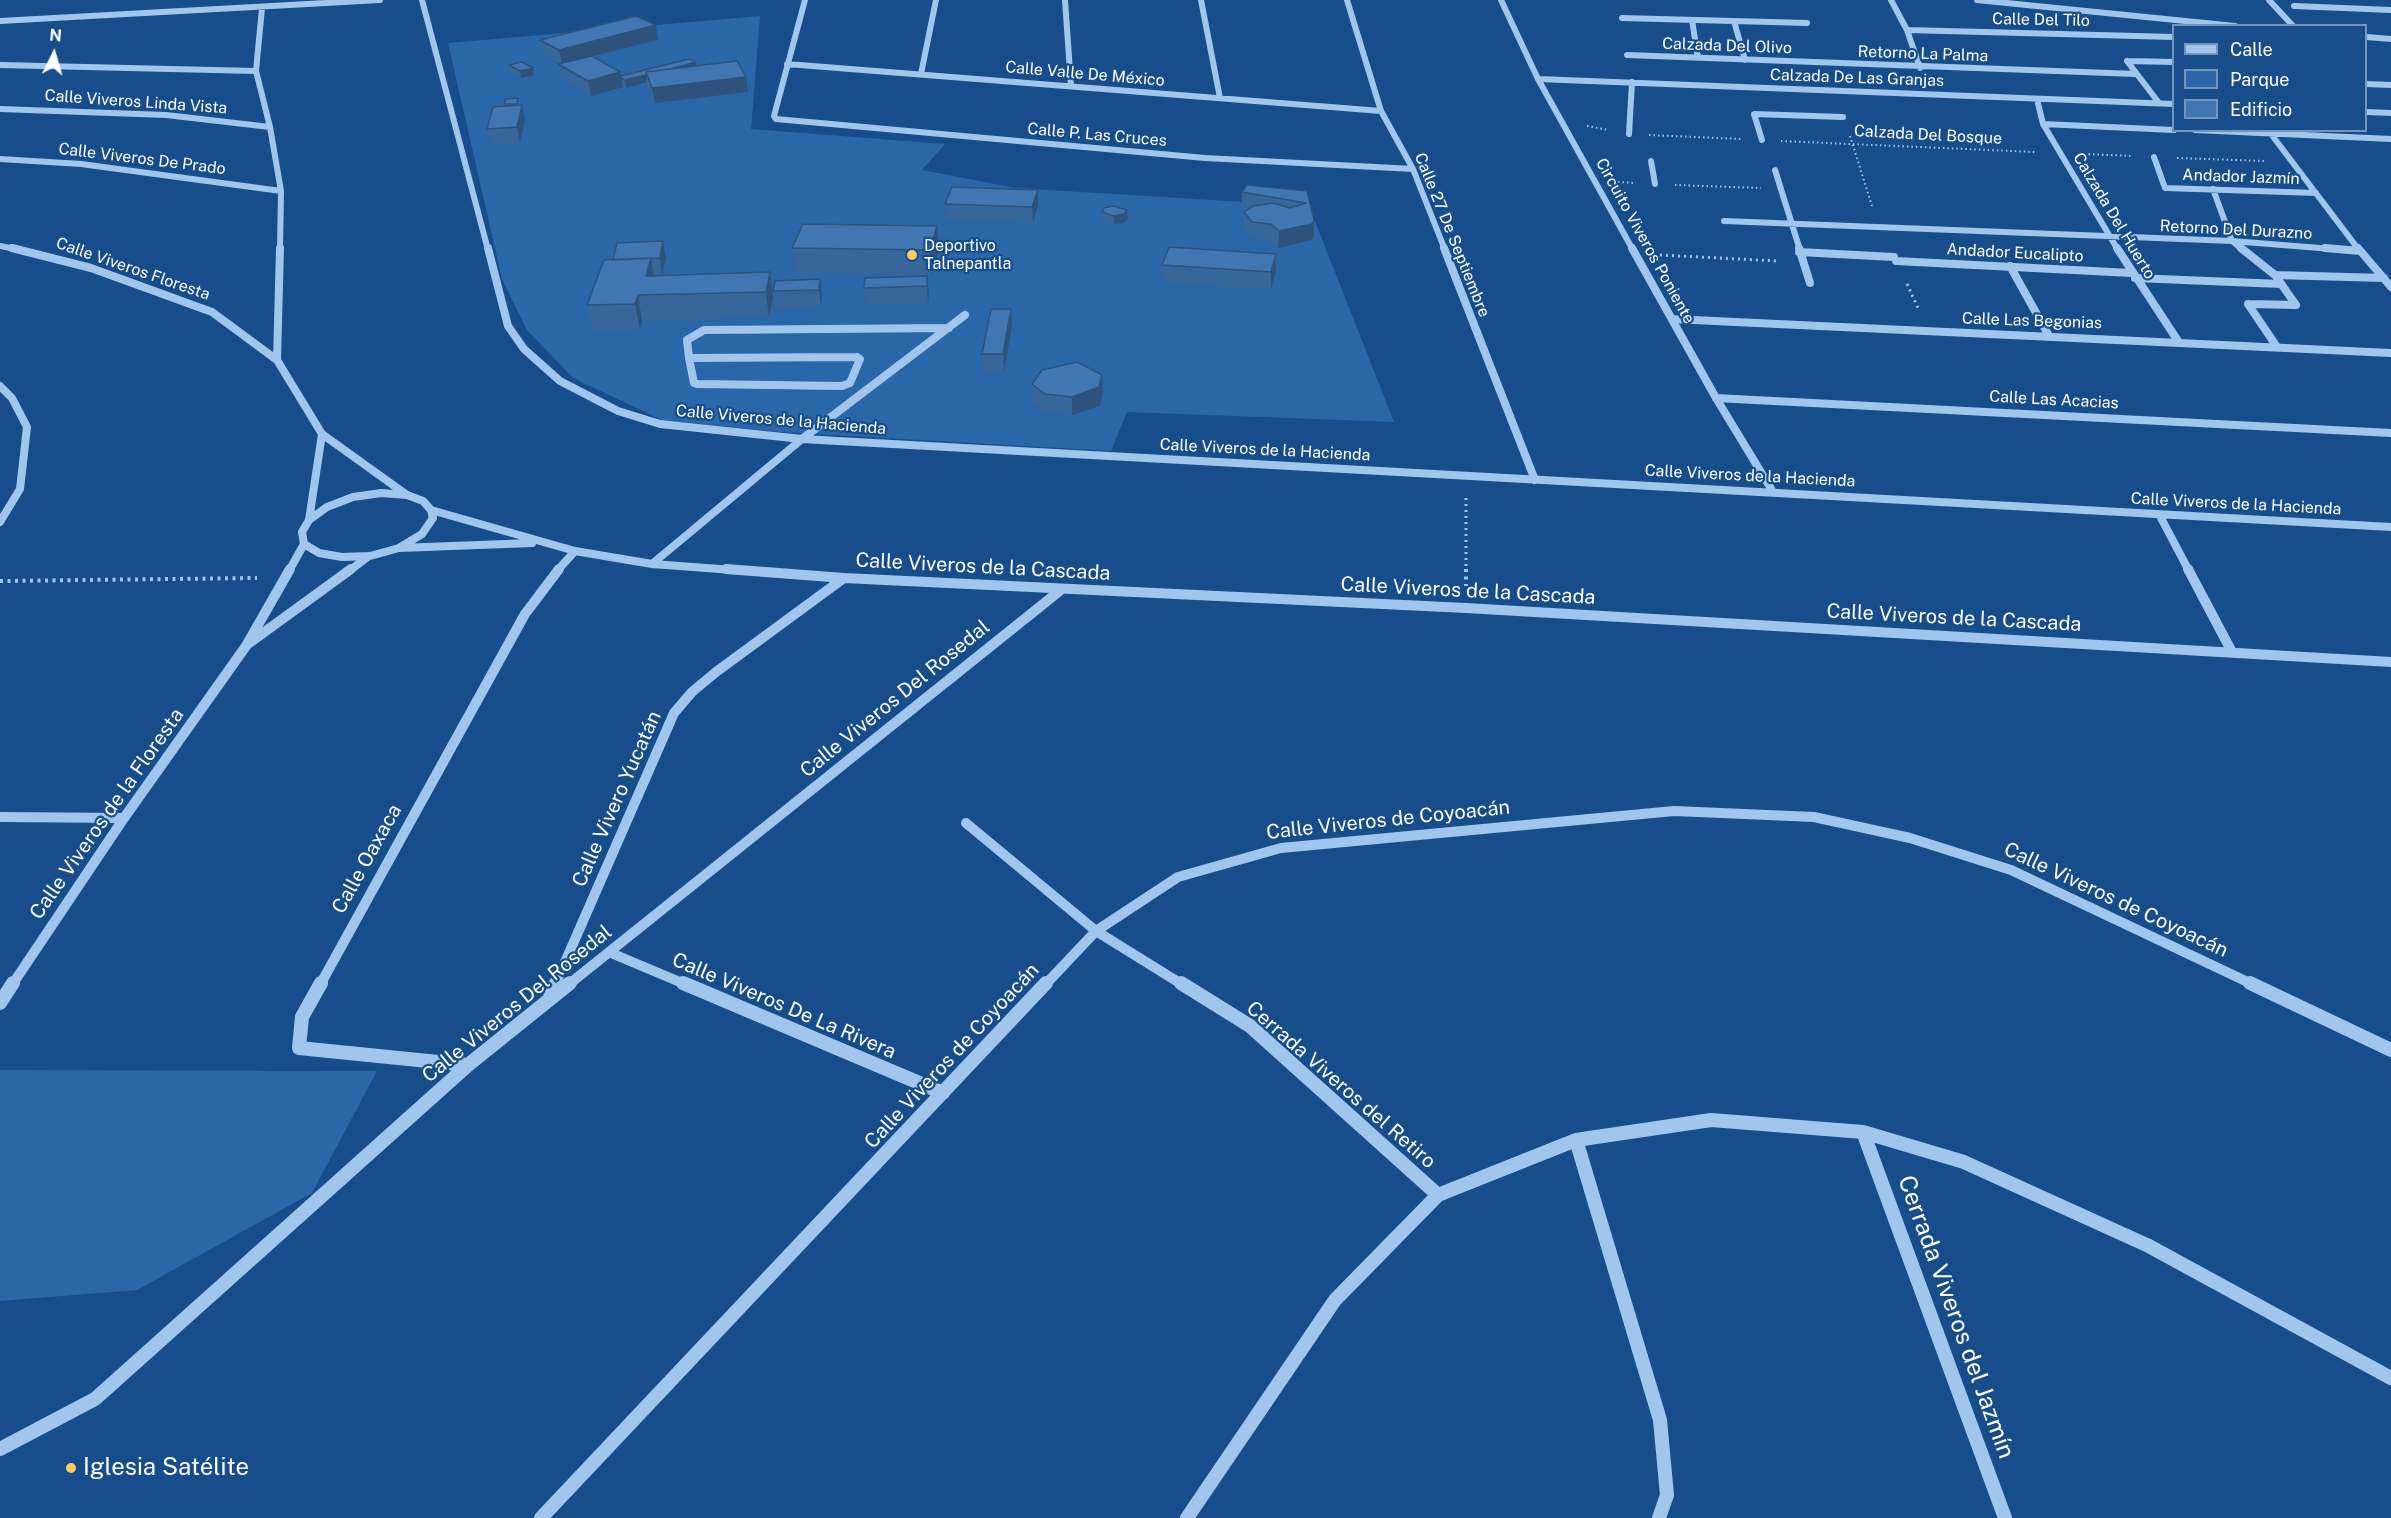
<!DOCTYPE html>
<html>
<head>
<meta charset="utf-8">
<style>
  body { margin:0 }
  #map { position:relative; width:2391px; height:1518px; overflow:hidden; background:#174d8a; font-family:"Public Sans",sans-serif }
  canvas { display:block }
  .legend { position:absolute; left:2172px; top:24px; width:195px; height:108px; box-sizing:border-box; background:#174d8a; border:2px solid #7494b9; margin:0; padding:8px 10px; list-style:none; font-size:18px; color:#fff }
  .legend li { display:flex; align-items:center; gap:12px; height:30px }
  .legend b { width:30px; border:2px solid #7494b9 }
  .north { position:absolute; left:24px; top:24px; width:60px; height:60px; -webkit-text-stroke:4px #174d8a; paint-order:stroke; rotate:5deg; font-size:16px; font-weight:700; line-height:24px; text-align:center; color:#fff }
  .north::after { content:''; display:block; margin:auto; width:21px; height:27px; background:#fff; clip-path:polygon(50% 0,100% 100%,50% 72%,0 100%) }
</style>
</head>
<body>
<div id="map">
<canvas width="2391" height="1518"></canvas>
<ul class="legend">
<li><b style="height:8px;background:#a1c6ee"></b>Calle</li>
<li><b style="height:16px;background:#2a67a9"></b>Parque</li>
<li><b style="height:16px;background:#4077b3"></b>Edificio</li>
</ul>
<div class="north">N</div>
</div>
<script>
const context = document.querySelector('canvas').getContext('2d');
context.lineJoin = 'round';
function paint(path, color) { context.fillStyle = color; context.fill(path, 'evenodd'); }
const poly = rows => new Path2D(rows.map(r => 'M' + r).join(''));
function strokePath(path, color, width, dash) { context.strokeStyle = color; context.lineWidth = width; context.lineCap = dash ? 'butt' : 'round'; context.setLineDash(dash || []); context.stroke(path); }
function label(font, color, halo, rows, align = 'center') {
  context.font = font + ' "Public Sans",sans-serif'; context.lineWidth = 4.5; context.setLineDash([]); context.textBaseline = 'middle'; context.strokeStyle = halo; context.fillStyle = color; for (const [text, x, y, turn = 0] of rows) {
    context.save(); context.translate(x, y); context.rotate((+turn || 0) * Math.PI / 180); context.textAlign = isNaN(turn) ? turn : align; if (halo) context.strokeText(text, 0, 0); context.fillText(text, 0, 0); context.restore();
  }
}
paint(poly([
  [760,16,751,129,945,144,922,170,1016,188,1309,206,1394,422,1127,412,1111,451,781,432,662,420,573,378,527,330,502,279,448,43],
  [0,1070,377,1071,312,1193,137,1290,0,1301]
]), '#2a67a9');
strokePath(poly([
  [1587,126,1609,130],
  [1649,135,1741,139],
  [1850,136,1872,206],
  [1781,141,2035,152],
  [2084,154,2133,156],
  [2177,158,2265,161],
  [1618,182,1635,183],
  [1675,185,1761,188]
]), '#a1c6ee', 2, [1.5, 3]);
strokePath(poly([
  [1660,255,1778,261],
  [1907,284,1919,310],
  [1466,498,1466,571]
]), '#a1c6ee', 3, [2, 4]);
strokePath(poly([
  [1466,569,1466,586],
  [0,581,257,578]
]), '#a1c6ee', 4, [3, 4.5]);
strokePath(poly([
  [422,0,488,250],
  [805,0,774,116,776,119,1205,158,1413,169],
  [1065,0,1071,86],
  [1201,0,1220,98],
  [1347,0,1381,111,1413,169,1445,250],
  [1501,0,1538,79,1633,250],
  [1891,0,1907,30,1920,68],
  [1977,0,2235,26],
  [2269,0,2293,26],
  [2294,6,2391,10],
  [262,8,256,71,270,127,281,191,280,250],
  [1622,18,1807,23],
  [1692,20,1698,58],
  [0,21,380,0],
  [1734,21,1745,60],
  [1907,30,2174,37],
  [2366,37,2391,39],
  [1627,55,2136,74],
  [2127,61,2159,103],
  [2127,61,2174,62],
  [787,64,1381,111],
  [0,65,256,71],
  [921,74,936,0],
  [1538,79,2174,104],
  [2366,84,2391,85],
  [2037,99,2043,124,2118,250],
  [0,109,166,115,270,127],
  [2366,112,2391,113],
  [2043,124,2174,130],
  [2195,130,2391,139],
  [1629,134,1632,82],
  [2271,134,2359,250],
  [1762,140,1754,114,1843,117],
  [2154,157,2165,188,2316,193],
  [0,159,81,164,281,191],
  [1651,161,1655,184],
  [1775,170,1800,250],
  [2213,189,2232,241,2243,250],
  [1724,221,2232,241,2345,250],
  [0,246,20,250]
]), '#a1c6ee', 6);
strokePath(poly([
  [12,248,91,268,212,312,277,360],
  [280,248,277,360,322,434,407,495],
  [488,248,508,326,524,349,560,381,618,411,660,424,802,439,2391,527],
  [1444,248,1535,480],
  [1632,248,1716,398,1773,492],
  [1799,248,1810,283],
  [2117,248,2178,341],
  [2241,248,2275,275,2296,305],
  [2325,248,2360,251],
  [2358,248,2391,287],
  [1799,252,1894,257],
  [1896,261,2132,273],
  [2010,266,2049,336],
  [2275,275,2384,278],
  [2135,278,2281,284],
  [2248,304,2277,347],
  [2248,304,2296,305],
  [1672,319,2391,353],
  [857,357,860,359,850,383,842,386,697,384,694,383,689,358,857,357],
  [689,358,687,340,704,330,949,328],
  [0,386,12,398,27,427,20,489,0,522],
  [1716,398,2391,433],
  [381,493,407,495,423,501,431,510,433,518,422,534,399,548,370,556,342,557,319,553,304,544,302,532,309,520,327,507,353,497,381,493],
  [431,510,575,551,652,564,747,571],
  [2160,516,2189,571],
  [309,520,322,434],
  [399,548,532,543],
  [652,564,802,439,965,315],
  [289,571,304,544],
  [349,571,369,556],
  [557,571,575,551]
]), '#a1c6ee', 8);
strokePath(poly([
  [726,569,844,578,1466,608,2391,662],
  [2188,569,2232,652],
  [248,644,351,569],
  [0,817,124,818],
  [966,823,1096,931,1183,985],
  [611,953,687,985],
  [12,985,124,818,246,646,290,569],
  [320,985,525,614,559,569],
  [555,985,674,713,692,692,716,672,844,578],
  [568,985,1062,589],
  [1045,985,1096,931,1178,877,1281,848,1674,811,1814,817,1910,838,2011,870,2254,985]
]), '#a1c6ee', 10);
strokePath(poly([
  [321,983,302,1017,299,1048,468,1065],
  [683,983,943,1093],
  [1181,983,1250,1026,1438,1195],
  [2250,983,2391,1050],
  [550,997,556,983],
  [0,1003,13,983],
  [1863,1132,2005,1518],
  [1576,1140,1660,1420,1667,1495,1659,1518],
  [0,1449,95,1399,468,1065,570,983],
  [541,1518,1046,983],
  [1187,1518,1335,1300,1438,1195,1576,1140,1711,1120,1863,1132,1964,1162,2147,1245,2391,1378]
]), '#a1c6ee', 14);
paint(poly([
  [656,25,658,40,593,57,620,72,621,76,696,62,696,66,746,77,748,92,655,103,648,87,647,82,626,88,622,86,623,87,591,96,561,78,558,64,559,63,543,55,540,40],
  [509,65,533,68,534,75,521,78,511,72],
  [506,99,519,105,525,120,520,143,491,145,487,129,504,106],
  [1038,190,1038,206,1033,223,946,220,945,204],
  [1307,191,1314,237,1312,240,1278,248,1271,241,1252,238,1244,229,1244,212,1248,210,1241,208,1242,192],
  [1127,210,1128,219,1124,223,1114,224,1102,221,1102,212],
  [937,226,939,251,932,275,795,273,792,248],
  [663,241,666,258,662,275,770,272,773,298,769,317,642,321,640,330,592,331,587,305,613,260],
  [1276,254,1276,271,1271,290,1163,283,1162,265],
  [927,276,928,303,866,305,864,288],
  [820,279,822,296,821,307,775,309,773,291],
  [1012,326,1004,372,983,372,982,354],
  [1032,384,1103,393,1100,406,1072,415,1045,412,1033,402]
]), '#37669a');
paint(poly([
  [656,25,658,40,562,64,559,50],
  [696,62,697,70,647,75],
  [533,68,534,75,521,78,520,71],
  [620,72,623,87,591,96,588,81],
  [646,75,647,82,626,88,625,80],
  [746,77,748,92,655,103,652,88],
  [522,105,525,120,520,143,517,127],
  [1038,190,1038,206,1033,223,1032,207],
  [1127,210,1128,219,1124,223,1114,224,1114,216],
  [1314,220,1314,237,1312,240,1278,248,1279,231],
  [937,226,939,251,932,275,930,250],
  [663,241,666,258,662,276,660,258],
  [1276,254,1276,271,1271,290,1271,272],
  [651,258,655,284,646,276],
  [770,272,773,298,769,317,766,292],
  [927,276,929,293,928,303,927,286],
  [820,279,822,296,821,307,819,290],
  [638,295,642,321,640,330,635,304],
  [1011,309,1012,326,1004,372,1003,354],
  [1102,375,1103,393,1100,406,1072,415,1072,397]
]), '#2d537d');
const building = poly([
  [636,16,656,25,559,50,540,40,636,16],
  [592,56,620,72,588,81,558,64,592,56],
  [689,59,696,62,670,69,646,72,646,75,625,80,621,78,621,76,689,59],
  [737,61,746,77,652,88,646,72,737,61],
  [522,62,533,68,520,71,509,65,522,62],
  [518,98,517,104,504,104,506,99,518,98],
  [522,105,517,127,487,129,493,107,522,105],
  [1247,185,1307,191,1314,220,1312,224,1279,231,1271,224,1252,222,1244,212,1253,206,1273,203,1290,208,1306,203,1242,192,1247,185],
  [952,187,1038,190,1032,207,945,204,952,187],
  [1113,206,1127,210,1124,214,1114,216,1102,212,1104,208,1113,206],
  [803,224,937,226,930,250,792,248,803,224],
  [663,241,660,258,613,260,617,243,663,241],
  [1169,247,1276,254,1271,272,1162,265,1169,247],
  [651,258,646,276,770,272,766,292,638,295,635,304,587,305,604,260,651,258],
  [927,276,927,286,864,288,865,278,927,276],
  [820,279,819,290,773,291,775,281,820,279],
  [991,309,1011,309,1003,354,982,354,991,309],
  [1077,362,1102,375,1099,387,1072,397,1045,394,1032,384,1042,370,1077,362]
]);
paint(building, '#4077b3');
strokePath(building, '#2d537d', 1.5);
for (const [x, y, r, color] of [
  [912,255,6,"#ffcb5e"],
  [71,1468,6,"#ffcb5e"]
]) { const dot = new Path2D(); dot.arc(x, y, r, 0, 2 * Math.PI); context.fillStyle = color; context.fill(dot); strokePath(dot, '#174d8a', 2); }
label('16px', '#fff', '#174d8a', [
  ["Calle Del Tilo",2041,20,1],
  ["Calzada Del Olivo",1727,46,2],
  ["Retorno La Palma",1923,54,2],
  ["Calle Valle De México",1085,74,5],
  ["Calzada De Las Granjas",1857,78,2],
  ["Calle Viveros Linda Vista",136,102,4],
  ["Calle P. Las Cruces",1097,135,5],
  ["Calzada Del Bosque",1928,135,3],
  ["Calle Viveros De Prado",142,159,7],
  ["Andador Jazmín",2241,177,2],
  ["Calzada Del Huerto",2114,216,59],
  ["Retorno Del Durazno",2236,230,3],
  ["Calle 27 De Septiembre",1452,235,68],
  ["Circuito Viveros Poniente",1645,241,61],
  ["Andador Eucalipto",2015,253,3],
  ["Calle Viveros Floresta",133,269,19],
  ["Calle Las Begonias",2032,321,2],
  ["Calle Las Acacias",2054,400,3],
  ["Calle Viveros de la Hacienda",781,420,5],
  ["Calle Viveros de la Hacienda",1265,450,3],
  ["Calle Viveros de la Hacienda",1750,476,3],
  ["Calle Viveros de la Hacienda",2236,504,3]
]);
label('16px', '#fff', '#174d8a', [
  ["Deportivo",924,246],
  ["Talnepantla",924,264]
], 'left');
label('20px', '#fff', '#174d8a', [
  ["Calle Viveros de la Cascada",983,567,3],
  ["Calle Viveros de la Cascada",1468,591,3],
  ["Calle Viveros de la Cascada",1954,618,3],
  ["Calle Viveros Del Rosedal",895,699,-39],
  ["Calle Vivero Yucatán",617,799,-66],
  ["Calle Viveros de la Floresta",107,814,-55],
  ["Calle Viveros de Coyoacán",1388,820,-6],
  ["Calle Oaxaca",367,859,-61],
  ["Calle Viveros de Coyoacán",2116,900,25],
  ["Calle Viveros Del Rosedal",517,1004,-39],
  ["Calle Viveros De La Rivera",784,1006,23],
  ["Calle Viveros de Coyoacán",952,1056,-47],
  ["Cerrada Viveros del Retiro",1341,1085,41]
]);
label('24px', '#fff', '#174d8a', [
  ["Cerrada Viveros del Jazmín",1956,1317,70]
]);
label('24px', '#fff', '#174d8a', [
  ["Iglesia Satélite",83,1468]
], 'left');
</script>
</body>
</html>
